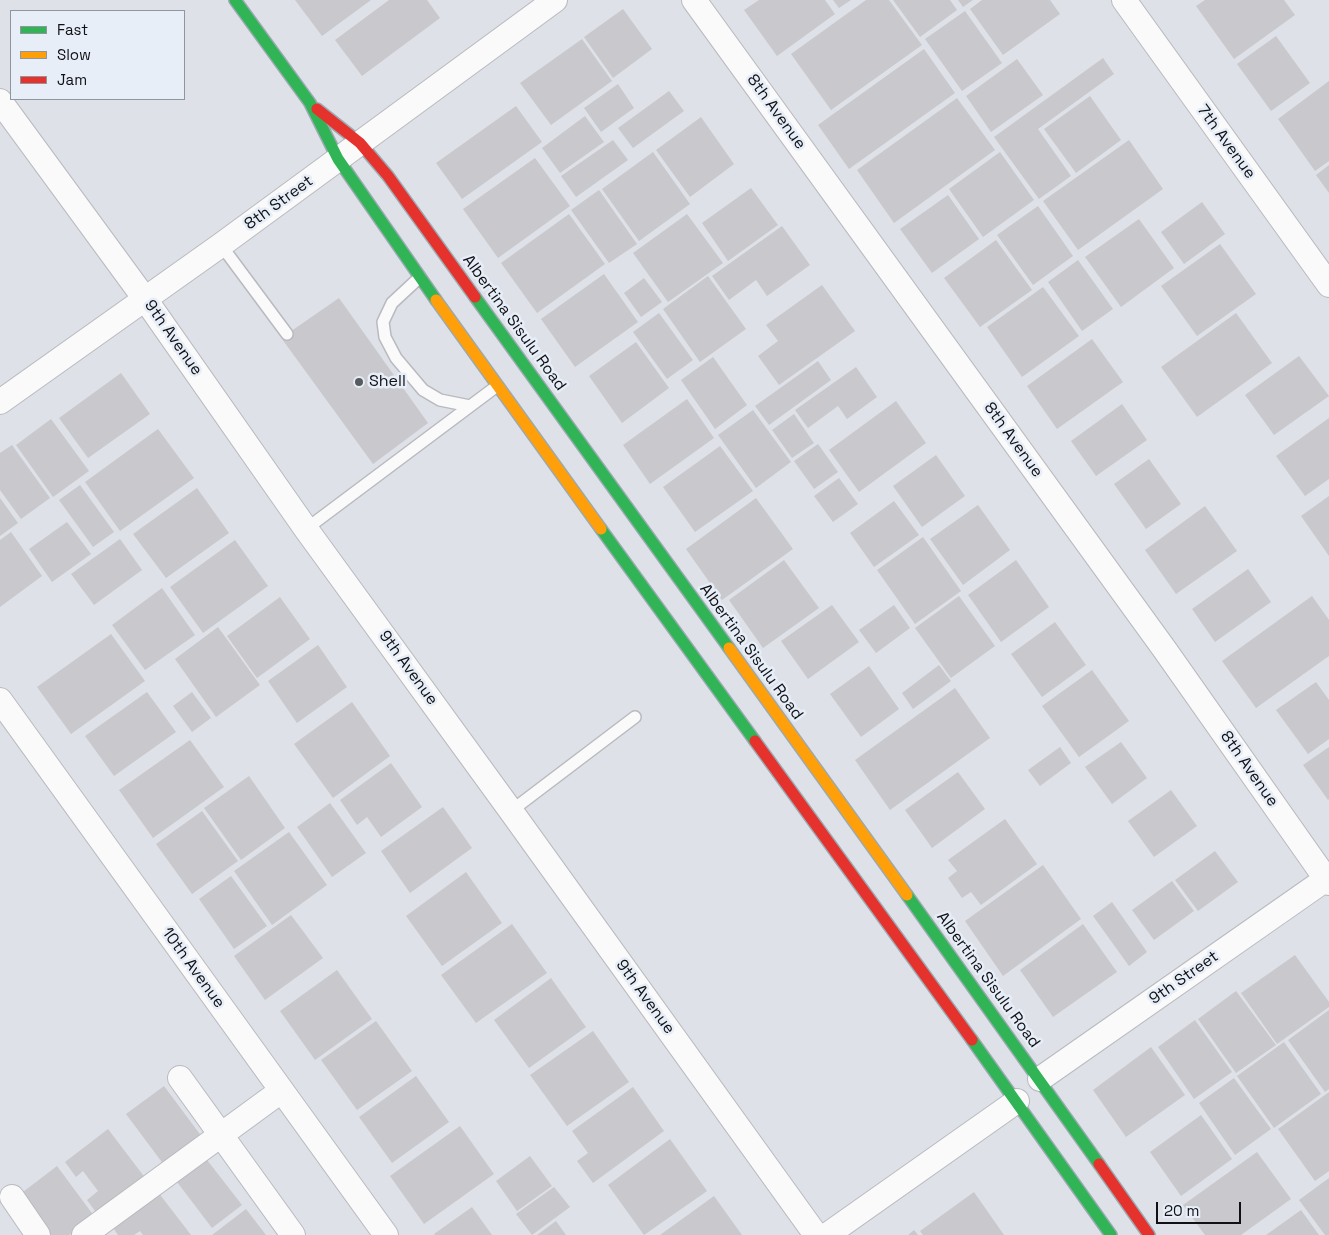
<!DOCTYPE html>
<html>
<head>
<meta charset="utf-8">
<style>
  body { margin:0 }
  #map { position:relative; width:1329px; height:1235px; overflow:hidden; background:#dee1e7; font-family:"Space Grotesk",sans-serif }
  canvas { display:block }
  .legend { position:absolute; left:10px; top:10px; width:175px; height:90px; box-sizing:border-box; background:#e7eef8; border:1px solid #91969d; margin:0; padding:6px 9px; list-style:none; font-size:15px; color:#0f1114 }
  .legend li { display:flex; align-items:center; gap:10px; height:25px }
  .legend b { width:25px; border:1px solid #91969d }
  .scale { position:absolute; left:1156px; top:1202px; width:85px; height:22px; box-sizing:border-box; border:2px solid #0f1114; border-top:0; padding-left:6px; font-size:15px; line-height:18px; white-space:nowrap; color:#0f1114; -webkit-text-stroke:4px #e7eef8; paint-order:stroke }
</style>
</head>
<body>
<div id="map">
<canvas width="1329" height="1235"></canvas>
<ul class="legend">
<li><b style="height:6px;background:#30b455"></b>Fast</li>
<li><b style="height:6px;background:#ff9f0a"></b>Slow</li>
<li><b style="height:6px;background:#e5322d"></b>Jam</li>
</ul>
<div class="scale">20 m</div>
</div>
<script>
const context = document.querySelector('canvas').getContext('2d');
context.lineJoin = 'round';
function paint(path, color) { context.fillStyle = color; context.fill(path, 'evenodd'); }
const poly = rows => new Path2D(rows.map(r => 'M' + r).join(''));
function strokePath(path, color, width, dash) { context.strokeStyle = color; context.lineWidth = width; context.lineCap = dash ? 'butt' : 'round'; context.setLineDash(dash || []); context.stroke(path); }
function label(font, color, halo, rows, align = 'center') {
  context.font = font + ' "Space Grotesk",sans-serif'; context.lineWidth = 5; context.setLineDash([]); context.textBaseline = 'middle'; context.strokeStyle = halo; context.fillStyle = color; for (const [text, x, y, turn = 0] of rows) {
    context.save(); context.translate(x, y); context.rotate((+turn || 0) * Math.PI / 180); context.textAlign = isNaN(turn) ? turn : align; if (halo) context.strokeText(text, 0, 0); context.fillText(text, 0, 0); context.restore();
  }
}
paint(poly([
  [295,0,371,0,322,36],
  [389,0,427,0,440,18,362,76,335,40],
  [759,0,825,0,835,14,777,56,744,10],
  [833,0,851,0,839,8],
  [866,0,889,0,922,45,831,110,791,54],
  [893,0,950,0,957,10,920,37],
  [958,0,973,0,963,7],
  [982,0,1050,0,1060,14,1003,55,970,9],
  [1205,0,1284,0,1295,15,1234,59,1196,6],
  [623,9,652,49,613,78,584,37],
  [965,11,1002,63,962,91,925,39],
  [1276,36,1310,83,1271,111,1237,64],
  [582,39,612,81,551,125,520,83],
  [924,49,955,93,849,169,818,125],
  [1103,58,1114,74,1038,129,1071,176,1039,199,994,137],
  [1017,59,1043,95,991,132,966,96],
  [1329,81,1329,161,1315,171,1278,119],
  [618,84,634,108,601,132,584,108],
  [669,91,684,111,633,148,618,128],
  [1090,96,1121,140,1076,173,1044,129],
  [957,98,995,150,894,223,857,170],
  [516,106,542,142,462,199,436,163],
  [585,116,604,142,560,173,542,148],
  [701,117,734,164,690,197,656,150],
  [613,140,628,160,576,197,561,176],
  [1129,140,1163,189,1078,250,1043,201],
  [653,152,690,204,639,241,602,189],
  [1000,152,1034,200,983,237,949,189],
  [535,158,570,206,498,258,463,209],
  [1329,165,1329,193,1316,175],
  [751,188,778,225,728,261,702,223],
  [599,190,637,244,609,263,571,210],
  [948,195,979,239,932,273,900,229],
  [1202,202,1225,234,1184,264,1161,232],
  [1038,206,1073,256,1033,285,997,235],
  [569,214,605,264,537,313,501,263],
  [687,214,723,263,668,302,633,253],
  [1139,219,1174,268,1121,307,1085,257],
  [782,226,810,265,767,296,756,280,729,300,712,276],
  [996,240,1032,290,980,327,944,278],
  [1220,244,1256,294,1197,336,1161,286],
  [1078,260,1113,309,1082,331,1048,282],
  [604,274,638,322,575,367,541,319],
  [708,276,746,329,700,362,663,309],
  [644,278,662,302,641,317,624,293],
  [822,285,855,331,779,385,758,356,778,341,766,325],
  [1043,287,1079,336,1022,377,987,327],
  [339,298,428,423,373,464,282,339,287,334],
  [659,313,693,360,667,379,633,332],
  [1236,313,1272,363,1197,417,1161,367],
  [1092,339,1123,382,1057,429,1027,386],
  [636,342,669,388,622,423,589,376],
  [1299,356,1329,396,1274,435,1245,395],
  [713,357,747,405,715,429,681,380],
  [818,361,831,380,769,425,755,406],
  [856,367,877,397,847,419,838,406,808,428,795,410],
  [121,373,150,414,88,458,59,418],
  [687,399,714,438,650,484,623,445],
  [896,401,926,443,859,492,829,450],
  [1122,404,1147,440,1096,476,1071,441],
  [753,410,791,462,756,488,718,435],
  [794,414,814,443,792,458,772,430],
  [1329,418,1329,479,1305,496,1276,456],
  [51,419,89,471,53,497,16,445],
  [158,429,194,478,120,531,85,482],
  [818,444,838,472,814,489,794,461],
  [12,445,50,498,21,519,0,490,0,453],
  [720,446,753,491,695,532,663,487],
  [936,455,965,496,922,527,893,486],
  [1149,459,1181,504,1146,529,1114,484],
  [839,478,858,504,833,522,814,496],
  [80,485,114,532,93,547,59,500],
  [197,488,229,533,166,578,133,534],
  [1329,496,1329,556,1301,516],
  [0,498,18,523,0,536],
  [756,498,793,549,722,600,686,549],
  [894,501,919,535,874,567,850,533],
  [978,505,1010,550,963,585,930,539],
  [1205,506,1237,551,1176,594,1145,550],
  [67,522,91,554,52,582,29,549],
  [11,532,42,576,0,607,0,540],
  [923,537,961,591,915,624,877,570],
  [120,539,142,570,94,605,71,574],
  [235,540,268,586,203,633,170,587],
  [784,560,819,608,763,648,729,600],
  [1016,560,1049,607,1001,642,968,595],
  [1248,569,1271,602,1215,642,1192,609],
  [162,588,195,635,145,670,112,625],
  [959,596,995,646,951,678,915,628],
  [1312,596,1329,620,1329,656,1256,708,1222,661],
  [280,597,310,639,257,678,227,636],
  [832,605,859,642,808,679,781,641],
  [894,605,910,628,876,653,859,630],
  [1055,622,1086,665,1042,697,1011,654],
  [218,627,260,685,216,717,175,659],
  [111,634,145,681,71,734,37,687],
  [318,645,347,687,297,723,268,681],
  [939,665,951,681,913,709,902,693],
  [869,666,899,709,861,737,830,694],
  [1092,670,1129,721,1079,757,1042,706],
  [1316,682,1329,700,1329,739,1308,754,1276,710],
  [955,688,990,738,890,810,855,760],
  [147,692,176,732,114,776,85,736],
  [192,692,211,718,192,732,173,706],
  [352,702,390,756,333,798,294,744],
  [190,740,224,787,153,838,119,790],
  [1121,742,1147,778,1112,804,1085,767],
  [1060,747,1071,763,1040,786,1028,770],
  [1329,747,1329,799,1328,800,1303,765],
  [391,763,422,807,381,837,367,817,357,825,340,800],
  [958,772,985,809,932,848,905,810],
  [249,776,285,828,241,860,204,808],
  [1171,790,1197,826,1154,857,1128,821],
  [330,803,366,853,332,877,297,827],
  [443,807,472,848,410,893,381,851],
  [202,811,238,861,192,894,156,844],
  [1005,819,1037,864,981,905,971,892,962,898,948,878,957,871,948,860],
  [289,832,327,885,272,925,234,871],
  [1215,851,1238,882,1198,911,1175,880],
  [1043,865,1081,919,1003,976,965,921],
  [466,872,502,923,442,966,406,916],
  [231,876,267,926,234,949,199,899],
  [1172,881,1194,911,1154,940,1132,910],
  [1112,902,1147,952,1129,966,1093,916],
  [291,915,323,958,265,1000,234,956],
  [512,924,547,973,476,1023,441,975],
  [1083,924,1117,972,1053,1017,1020,970],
  [1295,955,1329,1002,1329,1007,1277,1044,1241,993],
  [337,970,372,1019,315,1060,280,1011],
  [551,978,586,1027,529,1068,494,1020],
  [1236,991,1276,1045,1236,1073,1198,1019],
  [1329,1010,1329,1089,1325,1092,1288,1040],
  [1195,1020,1232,1072,1194,1099,1158,1047],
  [376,1021,412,1071,357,1110,321,1060],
  [593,1031,629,1082,567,1126,530,1075],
  [1284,1042,1321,1094,1274,1128,1237,1076],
  [1151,1047,1185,1095,1126,1137,1093,1090],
  [416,1076,449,1122,392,1163,359,1117],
  [1234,1078,1271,1129,1235,1155,1199,1103],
  [164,1086,202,1137,164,1165,126,1114],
  [633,1087,664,1131,593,1183,577,1161,588,1153,572,1131],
  [1329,1092,1329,1171,1315,1181,1278,1129],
  [1201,1115,1232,1159,1181,1196,1150,1152],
  [460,1126,494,1174,424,1224,390,1176],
  [108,1129,146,1179,98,1215,87,1200,98,1191,83,1171,76,1177,65,1162],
  [670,1139,707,1191,644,1235,608,1185],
  [1257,1152,1291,1199,1241,1235,1205,1235,1183,1205],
  [204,1156,242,1205,212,1228,174,1178],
  [530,1156,552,1186,517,1211,496,1181],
  [57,1166,94,1216,69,1235,49,1235,19,1195],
  [1329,1178,1329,1235,1325,1235,1299,1200],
  [554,1187,570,1207,532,1235,516,1214],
  [158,1192,191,1235,143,1235,140,1231,134,1235,118,1235,112,1226],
  [974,1192,1004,1235,923,1235,920,1231],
  [714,1196,742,1235,660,1235],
  [472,1207,492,1235,435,1235,434,1234],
  [246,1209,266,1235,212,1235],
  [1301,1210,1319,1235,1266,1235],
  [556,1221,566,1235,537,1235],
  [914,1230,918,1235,908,1235]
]), '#c8c8cd');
const lane = poly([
  [221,245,287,334],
  [420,277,392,303,383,322,385,337,396,358,423,390,440,400,470,406],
  [306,529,497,386],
  [511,811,635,717]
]);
const street = poly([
  [694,0,1165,650,1329,883],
  [1124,0,1329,285],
  [0,101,145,299,306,529,511,811,816,1235],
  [0,402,221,245,555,0],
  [0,700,386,1235],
  [180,1078,293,1235],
  [1040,1079,1329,877],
  [12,1197,38,1235],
  [84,1235,281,1091],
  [827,1235,1017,1101]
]);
const fast = poly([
  [235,0,310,103,338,159,436,300],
  [475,297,729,648],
  [601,529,755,741],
  [907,895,1099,1164],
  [972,1040,1111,1235]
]);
const slow = poly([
  [436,300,601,529],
  [729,648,907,895]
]);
const jam = poly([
  [317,109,360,143,388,176,475,297],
  [755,741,972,1040],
  [1099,1164,1149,1235]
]);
strokePath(lane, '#b8babf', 14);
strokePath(street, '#b8babf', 26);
strokePath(fast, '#9aa9b2', 14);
strokePath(slow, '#9aa9b2', 14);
strokePath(jam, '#9aa9b2', 14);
strokePath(lane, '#fafafb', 11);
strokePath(street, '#fafafb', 24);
strokePath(fast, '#30b455', 11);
strokePath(slow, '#ff9f0a', 11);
strokePath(jam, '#e5322d', 11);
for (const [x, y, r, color] of [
  [359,382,5,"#575a5e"]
]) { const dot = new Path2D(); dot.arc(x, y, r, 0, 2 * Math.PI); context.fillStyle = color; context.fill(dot); strokePath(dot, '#e7eef8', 2); }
label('16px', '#0f1114', '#e7eef8', [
  ["8th Avenue",776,112,54],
  ["7th Avenue",1226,142,54],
  ["8th Street",279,203,-36],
  ["Albertina Sisulu Road",514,323,54],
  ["9th Avenue",173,338,55],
  ["8th Avenue",1013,440,54],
  ["Albertina Sisulu Road",751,652,54],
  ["9th Avenue",408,668,54],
  ["8th Avenue",1249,769,55],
  ["10th Avenue",193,968,54],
  ["9th Street",1184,978,-35],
  ["Albertina Sisulu Road",988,980,54],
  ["9th Avenue",645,997,54]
]);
label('16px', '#0f1114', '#e7eef8', [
  ["Shell",369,382]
], 'left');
</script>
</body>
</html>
